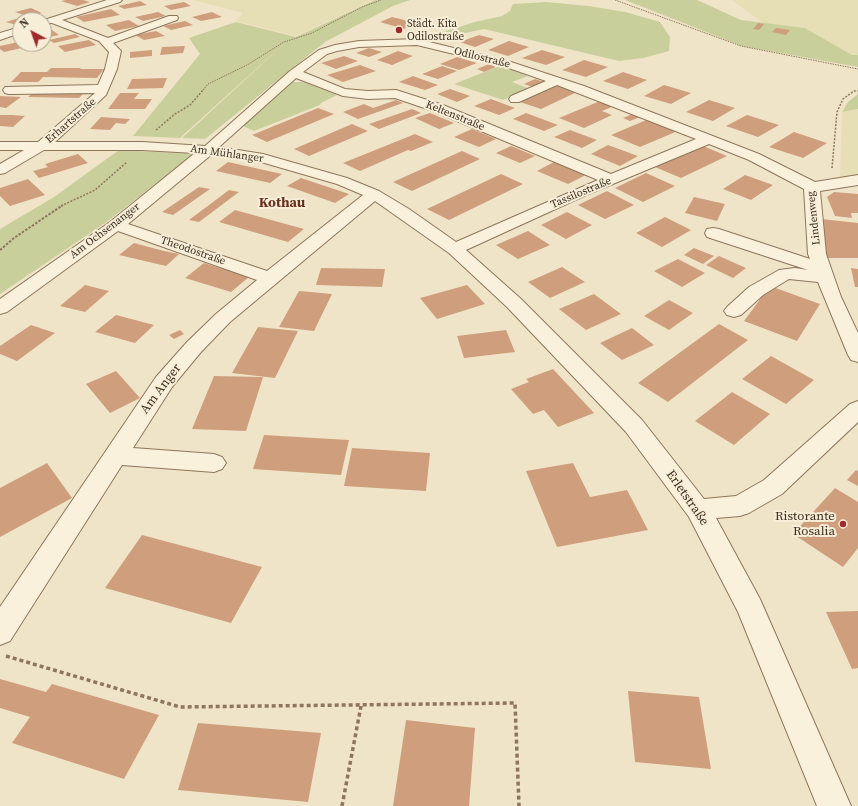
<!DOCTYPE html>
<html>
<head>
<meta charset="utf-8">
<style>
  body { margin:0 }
  #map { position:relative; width:858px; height:806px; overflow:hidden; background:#f0e4c8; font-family:"Source Serif 4",serif }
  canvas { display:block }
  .north { position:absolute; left:12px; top:12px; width:40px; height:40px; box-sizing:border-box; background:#f7eed8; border:1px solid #ada18e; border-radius:50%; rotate:319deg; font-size:11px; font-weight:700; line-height:16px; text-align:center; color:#3d2e20 }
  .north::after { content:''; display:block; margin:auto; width:14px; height:18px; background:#9e2a2b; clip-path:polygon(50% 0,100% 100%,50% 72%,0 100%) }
</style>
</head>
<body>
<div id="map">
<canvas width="858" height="806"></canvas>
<div class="north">N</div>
</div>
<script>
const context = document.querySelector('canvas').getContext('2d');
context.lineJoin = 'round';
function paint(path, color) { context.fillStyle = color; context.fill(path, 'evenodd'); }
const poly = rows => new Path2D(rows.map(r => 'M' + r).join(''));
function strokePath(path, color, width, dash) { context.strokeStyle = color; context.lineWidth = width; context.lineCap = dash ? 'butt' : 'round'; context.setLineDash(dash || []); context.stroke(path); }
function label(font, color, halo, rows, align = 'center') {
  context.font = font + ' "Source Serif 4",serif'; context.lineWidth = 4; context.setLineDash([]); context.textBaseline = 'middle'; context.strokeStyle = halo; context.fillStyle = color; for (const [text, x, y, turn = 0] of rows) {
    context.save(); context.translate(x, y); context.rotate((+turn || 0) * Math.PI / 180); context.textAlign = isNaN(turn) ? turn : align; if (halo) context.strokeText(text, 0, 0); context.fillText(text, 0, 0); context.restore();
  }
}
paint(poly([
  [193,0,373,0,296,36,236,21,243,13],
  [732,0,858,0,858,55,852,55,805,28,763,23],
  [858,109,858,176,840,180,842,112]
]), '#e6deb5');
paint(poly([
  [375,0,410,0,393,6,325,42,205,139,182,138,287,41,180,138,133,136,200,54,189,38,236,22,296,37],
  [625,0,697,0,741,20,805,28,852,55,858,55,858,67,742,46],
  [546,2,589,6,625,12,660,22,670,37,669,51,643,58,619,61,484,29,456,35,440,41,421,39,475,22,502,16,510,11,513,4],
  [500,66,528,76,512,82,530,89,503,100,454,84],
  [292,82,304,82,337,95,321,103,320,105,254,131,243,126],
  [858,94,858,109,842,112,848,102],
  [119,150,194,154,105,223,0,294,0,229,54,197]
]), '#c9cf9b');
paint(poly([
  [66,0,83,0,90,2,77,6,61,1],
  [140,1,147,5,124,9,118,6],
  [184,2,191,6,171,10,164,6],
  [31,8,42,13,27,16,15,12],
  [111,9,120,15,84,22,76,17],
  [158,12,166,16,143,21,135,17],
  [212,12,222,17,201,21,192,17],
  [392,17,417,23,404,29,380,22],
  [19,18,26,20,20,20,20,26,6,22],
  [129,20,139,26,115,31,106,25],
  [185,21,193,25,171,30,163,26],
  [758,23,764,24,759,30,753,29],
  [776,28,790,30,786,35,772,32],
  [52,30,59,35,44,38,44,32],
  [156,31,165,36,144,40,135,35],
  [75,34,80,37,54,43,49,40],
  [479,35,494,39,475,47,460,42],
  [89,40,96,45,65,52,58,46],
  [509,41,529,47,508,56,488,50],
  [18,42,26,47,4,52,0,49,0,46],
  [185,46,183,53,160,55,162,47],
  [369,48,382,52,369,57,356,53],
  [152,50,152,56,130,58,130,52],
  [542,50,565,57,546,65,522,58],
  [398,51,413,56,392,65,377,60],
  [344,56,358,61,336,69,321,63],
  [457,57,477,63,459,70,440,64],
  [584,60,608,67,586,77,562,70],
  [489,64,496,67,484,72,477,69],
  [360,65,376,71,343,82,327,75],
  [442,66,457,71,438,79,422,74],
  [51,68,81,68,80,69,104,69,97,78,43,77,38,82,11,82,21,72,47,72],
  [623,72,647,80,628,89,603,81],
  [413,76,438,85,425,90,399,82],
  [167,78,163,88,127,89,132,79],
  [535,79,547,83,536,88,524,84],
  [554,84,577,92,541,109,517,101],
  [664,85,691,93,671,104,644,96],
  [450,89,470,96,457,102,437,94],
  [36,90,87,90,79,98,28,97],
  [120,93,139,93,134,99,152,99,145,109,108,109],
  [0,96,21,97,6,108,0,107],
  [491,99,515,108,499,115,474,106],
  [396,100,403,103,358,119,343,112,364,104,373,108],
  [709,100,735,108,713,121,686,112],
  [600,101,614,106,602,111,612,115,584,128,559,118],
  [318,108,334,114,267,142,252,135],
  [412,109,421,113,379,129,369,124],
  [430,113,454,123,439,129,415,118],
  [526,113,558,125,544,131,513,119],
  [635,113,643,116,630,121,623,118],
  [0,115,12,115,25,116,13,127,0,126],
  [747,115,779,125,758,137,726,126],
  [101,117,130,119,125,124,116,123,110,130,90,129],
  [651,118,680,130,640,147,611,135],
  [352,124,368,131,309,156,294,149],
  [472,129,496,139,479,147,454,137],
  [570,130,597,140,582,148,554,137],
  [794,132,827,143,803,158,769,147],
  [415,134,433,142,411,151,408,150,360,171,343,163],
  [608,145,638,156,620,166,591,154],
  [701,145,727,156,681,178,655,167],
  [511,146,535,156,520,163,496,153],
  [462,151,480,159,412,191,393,182],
  [78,154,88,163,39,178,33,171,48,167,45,164],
  [228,162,282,174,270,183,216,171],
  [554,162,586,175,568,184,537,171],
  [646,173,675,186,643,202,615,188],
  [501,174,523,184,449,220,427,209],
  [745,175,773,185,751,200,723,189],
  [301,178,349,194,335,203,287,186],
  [28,179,45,195,10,206,0,196,0,188],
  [199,187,210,189,173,215,162,212],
  [229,190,239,192,199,222,189,220],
  [607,191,634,205,605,219,578,205],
  [834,192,858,194,858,213,851,213,852,218,835,216,827,197],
  [694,197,725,204,717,221,685,213],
  [235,210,304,229,288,242,219,222],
  [567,212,592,225,566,239,541,225],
  [665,217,691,230,662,247,636,233],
  [821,219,858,223,858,258,825,258],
  [528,231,550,245,518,259,496,245],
  [134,243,164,251,179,254,166,266,119,255],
  [694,248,714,256,703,264,684,255],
  [719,256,746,268,733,278,706,265],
  [678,259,705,273,682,287,654,271],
  [204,263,249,277,231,292,185,278],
  [562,267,585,282,550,298,528,282],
  [321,268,385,269,382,287,316,285],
  [851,268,858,269,858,287,855,287],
  [85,285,109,291,85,312,60,306],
  [467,285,485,304,437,319,420,298],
  [770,286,820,304,797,341,744,321],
  [299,291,332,294,314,331,279,327],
  [594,294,621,314,586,330,559,309],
  [669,300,693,313,669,330,644,316],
  [116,315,154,325,135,343,95,332],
  [719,324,748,340,668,402,638,383],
  [31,325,55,333,17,361,0,354,0,346],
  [258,327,298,331,275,378,232,373],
  [632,328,654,345,622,360,600,343],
  [180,330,184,334,174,339,169,335],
  [506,330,515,352,464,358,457,336],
  [771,356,814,380,786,404,742,379],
  [553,369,594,413,558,427,544,410,533,414,511,389,529,382,526,379],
  [116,371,140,398,110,413,86,384],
  [214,376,263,377,246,431,192,429],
  [732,392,770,414,734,445,695,421],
  [264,435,349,440,341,475,253,469],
  [352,448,430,453,426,491,344,486],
  [47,463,72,498,0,537,0,488],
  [573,463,590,497,627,490,648,530,557,547,526,471],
  [856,470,858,471,858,486,847,480],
  [835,488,858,502,858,548,843,567,793,534],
  [142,535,262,567,231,623,105,588],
  [858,611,858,668,852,669,826,612],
  [0,679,46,692,52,684,159,715,124,779,12,743,30,717,0,708],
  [628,691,699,697,711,769,635,762],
  [406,720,475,728,469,806,393,806],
  [198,723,321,733,308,802,178,790]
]), '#cf9f7d');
const minor = poly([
  [107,0,122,0,120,2,62,20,108,38,169,16,177,16,178,18,177,20,113,43,121,51,117,69,106,95,55,142,142,142,205,146,290,71,319,50,335,45,359,41,417,39,511,62,584,86,759,154,815,182,858,175,858,185,820,191,826,254,841,297,858,333,858,362,851,360,848,355,818,282,789,279,763,295,741,315,734,317,727,315,724,311,727,307,749,287,779,270,795,268,808,270,707,237,705,233,707,229,713,228,719,229,810,259,808,254,804,189,749,160,709,144,584,196,466,250,521,299,642,420,704,499,736,496,764,480,850,404,858,401,858,422,782,494,749,513,740,516,716,518,760,599,851,806,817,806,738,612,689,517,626,432,507,307,449,253,375,201,230,322,201,352,172,387,133,448,214,454,222,457,226,463,222,469,214,472,122,465,10,641,0,645,0,607,156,377,187,342,216,314,257,280,118,231,7,312,0,314,0,299,110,222,195,153,142,150,44,150,5,173,0,174,0,164,24,150,0,150,0,142,38,142,95,93,9,94,5,93,3,90,5,87,98,85,105,69,109,52,99,41,52,23,44,23,44,20,107,0],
  [417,45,503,66,546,81,511,96,509,99,511,102,519,102,557,85,696,139,611,174,443,105,396,90,368,91,345,89,303,72,327,54,337,51,359,47,417,45],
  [296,78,343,96,368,99,395,98,433,111,598,180,456,242,409,209,379,191,347,178,263,154,219,147,296,78],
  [211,155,261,162,337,184,363,195,267,271,128,224,211,155],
  [20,27,20,33,0,40,0,33,20,27]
]);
strokePath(minor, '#8d765c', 2);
strokePath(poly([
  [615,0,741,46,858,69],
  [203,90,208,84,247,65,284,42,312,33,362,7,381,0]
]), '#8d765c', 1, [1.5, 1]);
strokePath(poly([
  [156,130,175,114,190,105,204,89],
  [832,168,837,112,843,99,854,91,858,91],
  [61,206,95,190,127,162]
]), '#8d765c', 1.5, [2, 1.5]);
strokePath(poly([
  [0,250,14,238,63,205]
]), '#8d765c', 2, [2.5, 1.5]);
strokePath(poly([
  [6,656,180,707,515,703,519,806],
  [342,806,361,706]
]), '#8d765c', 3.5, [4, 3]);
paint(minor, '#faf1dc');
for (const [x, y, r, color] of [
  [399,30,4,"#9e2a2b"],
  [843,524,4,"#9e2a2b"]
]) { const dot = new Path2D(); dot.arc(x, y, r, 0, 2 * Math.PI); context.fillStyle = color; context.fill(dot); strokePath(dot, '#f7eed8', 1.5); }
label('11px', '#3d2e20', '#f7eed8', [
  ["Städt. Kita",407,24],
  ["Odilostraße",407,37]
], 'left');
label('11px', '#3d2e20', '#f7eed8', [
  ["Odilostraße",482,58,14],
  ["Keltenstraße",455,116,22],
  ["Erhartstraße",71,121,-41],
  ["Am Mühlanger",227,154,8],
  ["Tassilostraße",581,193,-23],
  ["Lindenweg",814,218,-96],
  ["Am Ochsenanger",105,231,-37],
  ["Theodostraße",193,251,19]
]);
label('13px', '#3d2e20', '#f7eed8', [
  ["Am Anger",161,389,-53],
  ["Erletstraße",687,498,55]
]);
label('13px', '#3d2e20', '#f7eed8', [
  ["Ristorante",835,517],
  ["Rosalia",835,532]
], 'right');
label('bold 14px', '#6b2e1e', '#f7eed8', [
  ["Kothau",282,203]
]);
</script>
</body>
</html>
